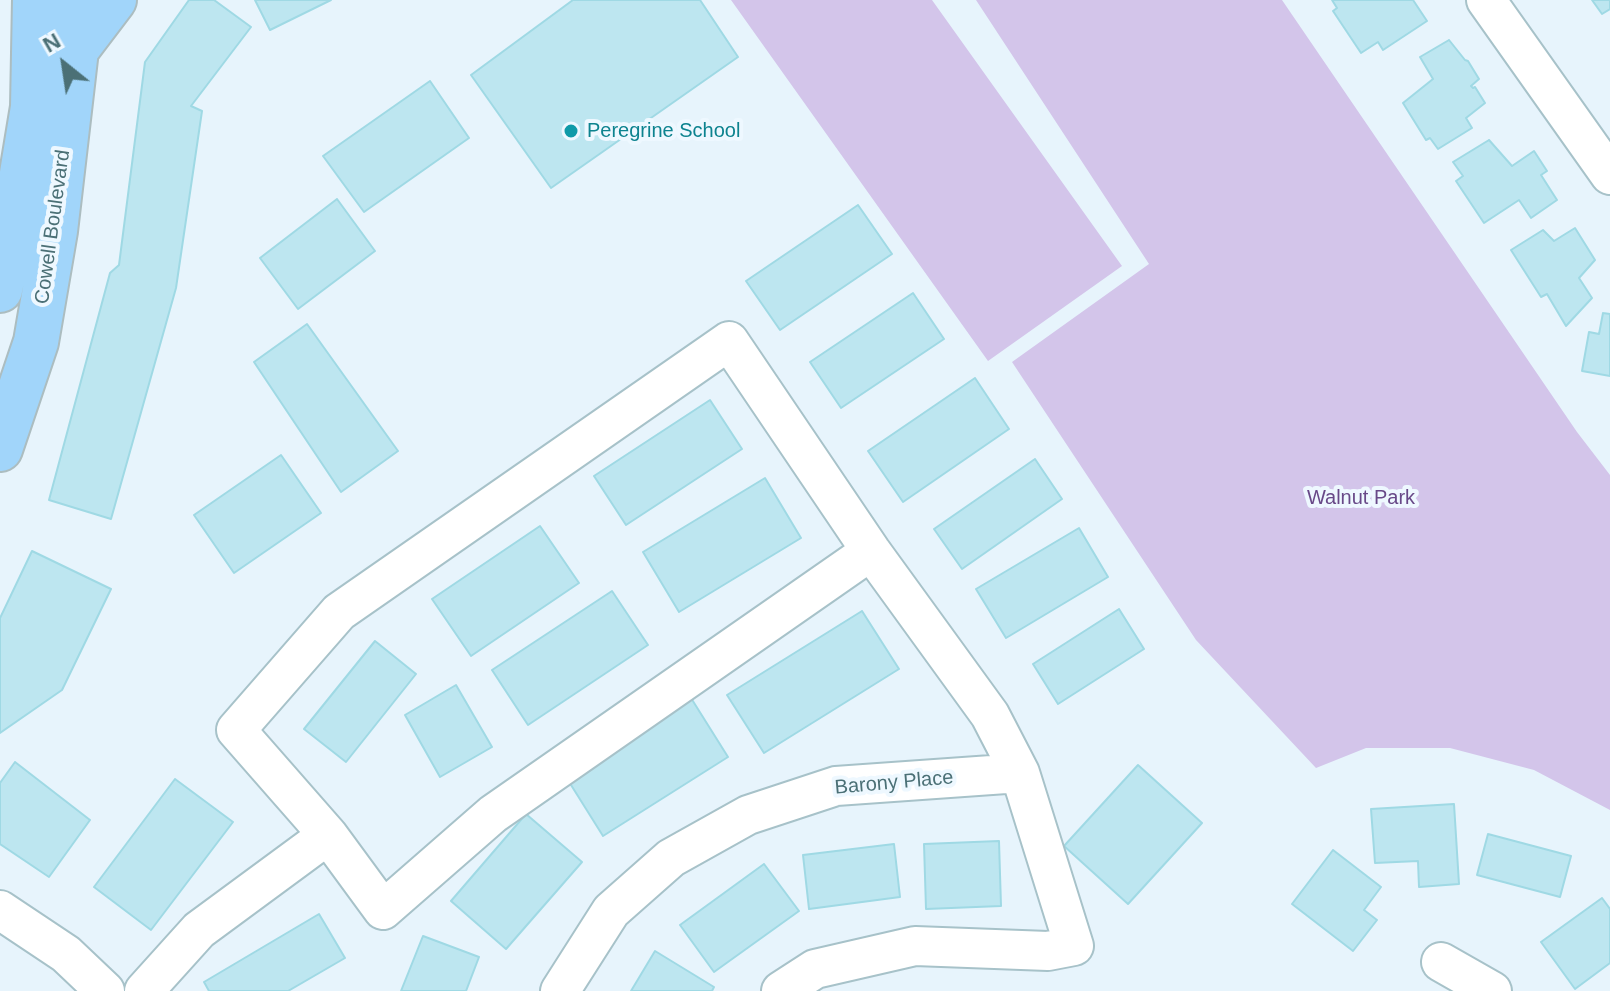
<!DOCTYPE html>
<html>
<head>
<meta charset="utf-8">
<style>
  body { margin:0 }
  #map { position:relative; width:1610px; height:991px; overflow:hidden; background:#e7f4fc; font-family:Helvetica,sans-serif }
  canvas { display:block }
  .north { position:absolute; left:24px; top:24px; width:80px; height:80px; -webkit-text-stroke:6px #eef8ff; paint-order:stroke; rotate:330deg; font-size:22px; font-weight:700; line-height:32px; text-align:center; color:#4b7076 }
  .north::after { content:''; display:block; margin:auto; width:28px; height:36px; background:#4b7076; clip-path:polygon(50% 0,100% 100%,50% 72%,0 100%) }
</style>
</head>
<body>
<div id="map">
<canvas width="1610" height="991"></canvas>
<div class="north">N</div>
</div>
<script>
const context = document.querySelector('canvas').getContext('2d');
context.lineJoin = 'round';
function paint(path, color) { context.fillStyle = color; context.fill(path, 'evenodd'); }
const poly = rows => new Path2D(rows.map(r => 'M' + r).join(''));
function strokePath(path, color, width, dash) { context.strokeStyle = color; context.lineWidth = width; context.lineCap = dash ? 'butt' : 'round'; context.setLineDash(dash || []); context.stroke(path); }
function label(font, color, halo, rows, align = 'center') {
  context.font = font + ' Helvetica,sans-serif'; context.lineWidth = 8; context.setLineDash([]); context.textBaseline = 'middle'; context.strokeStyle = halo; context.fillStyle = color; for (const [text, x, y, turn = 0] of rows) {
    context.save(); context.translate(x, y); context.rotate((+turn || 0) * Math.PI / 180); context.textAlign = isNaN(turn) ? turn : align; if (halo) context.strokeText(text, 0, 0); context.fillText(text, 0, 0); context.restore();
  }
}
paint(poly([
  [731,0,932,0,1122,266,988,361],
  [976,0,1282,0,1577,432,1610,475,1610,810,1534,770,1450,748,1366,748,1316,768,1196,640,1012,362,1149,264]
]), '#d3c5ea');
const building = poly([
  [189,0,214,0,251,27,191,106,202,111,176,288,111,519,49,500,110,273,119,265,145,62,189,0],
  [255,0,331,0,270,30,255,0],
  [573,0,700,0,738,57,551,188,471,75,573,0],
  [1332,0,1413,0,1427,21,1383,50,1378,42,1361,53,1333,11,1337,8,1332,0],
  [1592,0,1610,0,1610,9,1602,14,1592,0],
  [1449,40,1465,60,1468,61,1479,79,1471,86,1473,88,1475,87,1485,103,1466,118,1472,128,1438,149,1430,138,1426,140,1403,103,1433,79,1420,57,1449,40],
  [430,81,469,138,364,212,323,156,430,81],
  [1489,140,1512,166,1534,151,1547,171,1541,175,1557,200,1531,218,1519,200,1484,223,1456,181,1463,176,1453,162,1489,140],
  [337,199,375,251,298,309,260,258,337,199],
  [858,205,892,254,780,330,746,281,858,205],
  [1575,228,1595,260,1579,278,1592,298,1566,326,1547,294,1541,297,1511,250,1543,230,1554,241,1575,228],
  [913,293,944,339,841,408,810,362,913,293],
  [1603,313,1610,314,1610,376,1582,371,1589,332,1599,334,1603,313],
  [307,324,398,451,341,492,254,362,307,324],
  [975,378,1009,429,903,502,868,451,975,378],
  [710,400,742,449,626,525,594,476,710,400],
  [281,455,321,513,234,573,194,515,281,455],
  [1035,459,1062,499,962,569,934,529,1035,459],
  [765,478,801,538,679,612,643,552,765,478],
  [540,526,579,583,471,656,432,599,540,526],
  [1079,528,1108,577,1006,638,976,589,1079,528],
  [32,551,111,589,62,690,0,733,0,618,32,551],
  [612,591,648,645,528,725,492,670,612,591],
  [1119,609,1144,649,1058,704,1033,664,1119,609],
  [862,611,899,669,764,753,727,695,862,611],
  [375,641,416,674,346,762,304,729,375,641],
  [456,685,492,747,440,777,405,715,456,685],
  [691,698,728,757,603,836,566,777,691,698],
  [15,762,90,820,49,877,0,844,0,783,15,762],
  [1138,765,1202,823,1128,904,1064,846,1138,765],
  [175,779,233,822,151,930,94,887,175,779],
  [1454,804,1459,884,1419,887,1418,861,1375,863,1371,809,1454,804],
  [526,814,582,862,506,949,451,901,526,814],
  [1488,834,1571,856,1560,897,1477,875,1488,834],
  [999,841,1001,906,926,909,924,844,999,841],
  [894,844,900,897,809,909,803,855,894,844],
  [1333,850,1381,887,1364,910,1377,920,1353,951,1292,904,1333,850],
  [764,864,799,911,714,972,680,925,764,864],
  [1602,898,1610,909,1610,963,1575,989,1541,942,1602,898],
  [319,914,345,958,288,991,209,991,204,982,319,914],
  [423,936,479,957,466,991,401,991,423,936],
  [655,951,714,987,712,991,631,991,655,951]
]);
paint(building, '#bde6f0');
strokePath(building, '#9fd9e4', 2);
const minor = poly([
  [1486,0,1610,175],
  [0,910,66,954,105,991],
  [1441,962,1492,991],
  [144,991,199,930,328,835],
  [560,991,611,911,671,858,748,815,836,786,1020,773],
  [781,991,815,969,915,946,1048,951,1074,946,1020,773,990,715,871,551,729,341,339,612,236,730,328,835,383,910,493,814,871,551]
]);
const major = poly([
  [76,50,114,0],
  [0,290,15,216,33,107,35,0],
  [0,449,36,342,55,231,76,50,76,0]
]);
strokePath(minor, '#a7c2c9', 42);
strokePath(major, '#acbdc0', 48);
strokePath(minor, '#fff', 38);
strokePath(major, '#a1d5fa', 44);
for (const [x, y, r, color] of [
  [571,131,8,"#0f9aa8"]
]) { const dot = new Path2D(); dot.arc(x, y, r, 0, 2 * Math.PI); context.fillStyle = color; context.fill(dot); strokePath(dot, '#eef8ff', 3); }
label('20px', '#0d838f', '#eef8ff', [
  ["Peregrine School",587,131]
], 'left');
label('20px', '#4b7076', '#eef8ff', [
  ["Cowell Boulevard",53,227,-82],
  ["Barony Place",894,783,-5]
]);
label('20px', '#684988', '#eef8ff', [
  ["Walnut Park",1361,498]
]);
</script>
</body>
</html>
